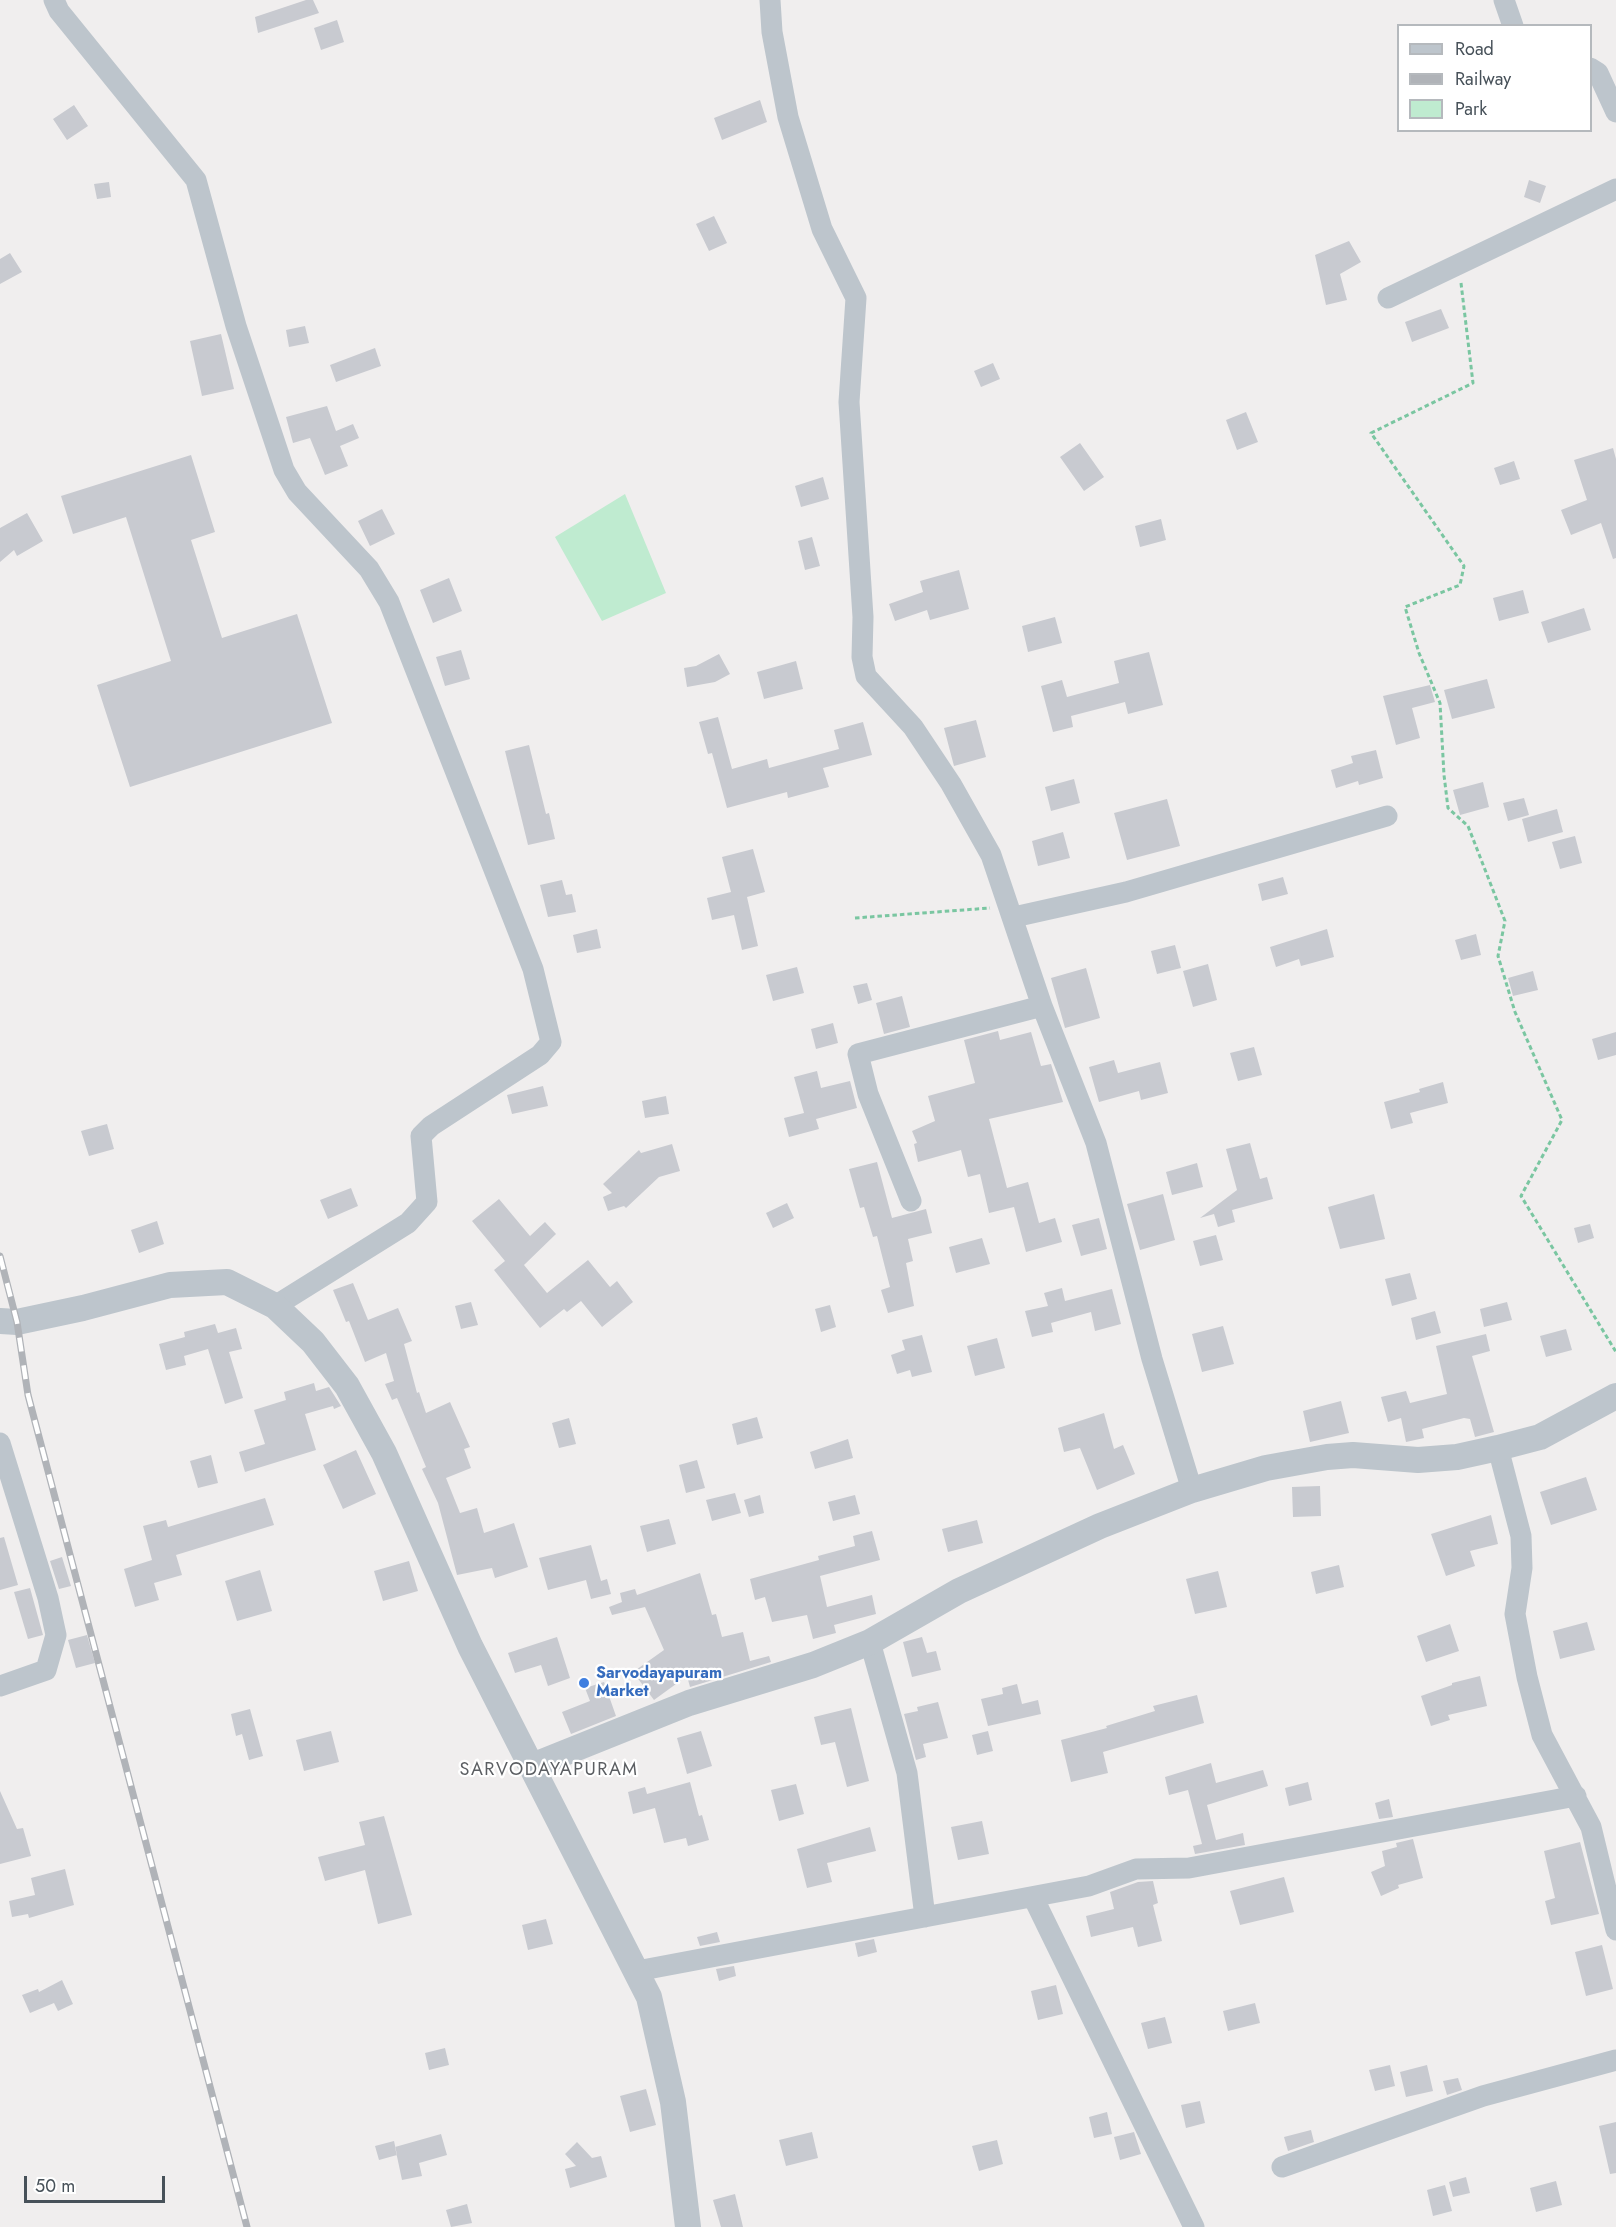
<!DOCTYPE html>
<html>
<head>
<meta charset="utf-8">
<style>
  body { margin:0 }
  #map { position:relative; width:1616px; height:2227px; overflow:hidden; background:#f0eeee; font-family:Jost,sans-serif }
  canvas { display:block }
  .legend { position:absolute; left:1397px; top:24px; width:195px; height:108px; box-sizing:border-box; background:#fff; border:2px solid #b5b9bd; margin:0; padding:8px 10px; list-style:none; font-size:18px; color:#475159 }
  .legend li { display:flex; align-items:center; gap:12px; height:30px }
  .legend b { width:30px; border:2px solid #b5b9bd }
  .scale { position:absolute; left:24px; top:2176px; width:141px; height:27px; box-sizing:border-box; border:3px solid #475159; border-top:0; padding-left:8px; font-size:18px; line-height:21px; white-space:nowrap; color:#475159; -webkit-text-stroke:4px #fff; paint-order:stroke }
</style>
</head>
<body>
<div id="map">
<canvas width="1616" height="2227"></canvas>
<ul class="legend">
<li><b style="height:8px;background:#bdc5cc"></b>Road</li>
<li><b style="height:8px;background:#b0b3b8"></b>Railway</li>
<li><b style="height:16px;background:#bfebd0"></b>Park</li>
</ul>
<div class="scale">50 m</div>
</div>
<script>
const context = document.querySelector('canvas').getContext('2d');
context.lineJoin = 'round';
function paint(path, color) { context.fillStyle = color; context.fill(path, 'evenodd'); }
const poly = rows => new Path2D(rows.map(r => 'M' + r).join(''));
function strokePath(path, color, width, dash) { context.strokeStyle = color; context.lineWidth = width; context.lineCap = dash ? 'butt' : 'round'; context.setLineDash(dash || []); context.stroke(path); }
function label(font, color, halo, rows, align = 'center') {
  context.font = font + ' Jost,sans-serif'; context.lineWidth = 4.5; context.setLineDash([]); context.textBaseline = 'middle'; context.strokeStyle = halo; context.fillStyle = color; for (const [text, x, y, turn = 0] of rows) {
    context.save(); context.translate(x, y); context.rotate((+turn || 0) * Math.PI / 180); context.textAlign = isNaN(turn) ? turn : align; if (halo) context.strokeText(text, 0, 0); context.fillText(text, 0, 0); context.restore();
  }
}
paint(poly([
  [625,494,666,593,602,621,555,537]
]), '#bfebd0');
paint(poly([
  [306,0,313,0,319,13,258,33,255,17],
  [337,20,344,42,321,50,314,28],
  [760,100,767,122,722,140,714,118],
  [74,105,88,126,67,140,53,119],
  [1529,180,1546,186,1540,203,1524,197],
  [109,182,111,197,97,199,94,184],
  [714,216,727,243,709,251,696,224],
  [1349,241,1361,262,1340,274,1347,300,1326,305,1315,255],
  [10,253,22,272,0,284,0,259],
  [1441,309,1449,328,1412,342,1405,322],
  [305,326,309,343,289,347,286,330],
  [221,334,234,389,202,396,190,341],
  [375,348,381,366,336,382,330,365],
  [993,363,1000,379,981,387,974,371],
  [327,406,336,431,353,424,359,438,340,446,348,466,325,475,310,438,293,443,286,417],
  [1246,412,1258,442,1237,450,1226,420],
  [1080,443,1104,477,1084,491,1060,457],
  [1613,448,1616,459,1616,558,1613,559,1601,523,1571,535,1561,510,1587,500,1574,460],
  [191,455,215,532,191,540,222,638,297,614,332,723,130,787,97,685,171,661,126,517,73,534,61,496],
  [1514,461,1520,479,1500,485,1494,468],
  [823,477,829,499,801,507,795,486],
  [382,509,395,534,370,546,358,521],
  [27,513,43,541,17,556,14,550,0,562,0,528],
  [1161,519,1166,540,1140,547,1135,526],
  [812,537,820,566,805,570,798,541],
  [959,570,969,609,930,620,927,610,895,621,889,604,923,592,920,581],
  [449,578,462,611,433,623,420,590],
  [1523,590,1529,613,1499,621,1493,598],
  [1584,608,1591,630,1548,643,1541,622],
  [1055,617,1062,643,1028,652,1022,626],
  [461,650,470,679,445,686,436,657],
  [1149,652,1163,705,1128,714,1125,702,1071,716,1073,727,1053,732,1041,686,1062,680,1067,697,1119,683,1114,661],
  [719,654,730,674,715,682,687,687,684,668,696,666],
  [796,661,803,689,764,699,757,672],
  [1487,679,1495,708,1452,719,1444,690],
  [1430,685,1435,702,1412,708,1420,738,1396,745,1383,696],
  [718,717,732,769,767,759,769,768,839,749,834,730,863,722,872,755,823,768,829,787,788,798,787,792,727,808,712,753,708,754,699,722],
  [976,720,986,757,954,766,944,728],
  [529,745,546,814,549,813,555,839,528,845,505,751],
  [1376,750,1383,778,1359,785,1358,781,1336,788,1331,770,1353,763,1351,756],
  [1074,779,1080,803,1051,811,1045,787],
  [1483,782,1489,807,1460,815,1453,790],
  [1524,798,1529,815,1508,821,1503,803],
  [1167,799,1180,846,1127,860,1114,813],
  [1557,809,1563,832,1528,842,1522,819],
  [1063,832,1070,858,1038,866,1032,841],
  [1575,836,1582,863,1560,869,1552,842],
  [753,849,765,892,747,897,758,946,742,950,734,915,712,920,707,898,731,892,722,857],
  [1283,877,1288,894,1262,901,1258,884],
  [562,880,566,895,572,894,576,912,548,917,540,885],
  [597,929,601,948,577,953,573,935],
  [1327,929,1334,957,1301,966,1299,959,1276,967,1270,947],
  [1476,934,1481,955,1461,960,1455,940],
  [1175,945,1181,968,1157,974,1151,951],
  [1208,964,1217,1000,1193,1007,1183,971],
  [797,967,804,993,773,1001,766,975],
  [1086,968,1100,1018,1065,1028,1051,978],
  [1533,971,1538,990,1513,996,1508,978],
  [867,983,872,1000,858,1004,853,986],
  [902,996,910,1027,884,1034,876,1003],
  [833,1023,838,1043,816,1049,811,1029],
  [998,1031,1000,1040,1031,1032,1041,1066,1051,1064,1063,1102,989,1119,1007,1188,1028,1182,1039,1223,1055,1218,1062,1242,1026,1252,1014,1207,989,1213,980,1174,968,1177,961,1150,918,1162,914,1144,917,1143,912,1131,935,1121,928,1096,975,1083,964,1040],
  [1616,1032,1616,1055,1598,1060,1592,1039],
  [1254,1047,1262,1075,1238,1081,1230,1053],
  [1114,1060,1118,1073,1160,1062,1168,1093,1141,1100,1139,1091,1099,1102,1089,1067],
  [817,1071,821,1088,850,1081,857,1108,816,1119,819,1129,789,1137,784,1118,804,1113,794,1077],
  [1443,1082,1448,1103,1410,1113,1413,1123,1391,1129,1384,1102,1420,1092,1419,1089],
  [543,1086,548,1106,512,1114,507,1095],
  [666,1096,669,1114,645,1118,642,1101],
  [107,1124,114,1149,89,1156,81,1131],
  [1250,1143,1260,1179,1267,1177,1273,1199,1232,1210,1235,1222,1218,1227,1214,1214,1200,1218,1237,1190,1226,1149],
  [672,1144,680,1171,659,1177,626,1208,624,1206,608,1211,603,1197,612,1193,603,1184,639,1150,641,1153],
  [877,1162,892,1218,926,1209,932,1233,908,1239,913,1261,906,1263,914,1306,888,1313,881,1290,890,1287,877,1236,873,1237,864,1207,860,1208,849,1169],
  [1197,1163,1203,1187,1172,1195,1166,1172],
  [351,1188,358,1206,328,1219,320,1200],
  [1163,1194,1175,1240,1140,1250,1127,1204],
  [1374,1194,1385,1239,1340,1249,1328,1207],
  [499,1199,530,1236,545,1222,556,1234,524,1265,547,1293,588,1260,610,1287,617,1281,633,1302,602,1327,581,1301,567,1312,564,1309,540,1328,494,1270,505,1261,472,1221],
  [787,1203,794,1218,773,1228,766,1213],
  [1099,1218,1107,1249,1081,1256,1072,1225],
  [157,1221,164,1244,139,1253,131,1230],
  [1590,1224,1594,1238,1578,1243,1574,1228],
  [1216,1235,1223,1260,1200,1266,1193,1241],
  [982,1238,990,1264,956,1273,949,1247],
  [1410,1273,1417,1299,1392,1306,1385,1279],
  [353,1283,368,1320,398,1308,412,1341,404,1344,417,1393,419,1392,426,1413,450,1402,470,1447,464,1449,471,1468,446,1478,460,1513,477,1508,484,1533,514,1523,528,1567,495,1578,492,1568,457,1575,438,1503,422,1469,426,1467,397,1398,392,1400,385,1384,394,1381,386,1353,365,1362,349,1321,346,1322,333,1290],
  [1062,1288,1065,1301,1112,1289,1121,1324,1095,1331,1091,1312,1051,1323,1053,1332,1032,1337,1025,1311,1048,1306,1044,1293],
  [471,1302,478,1325,461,1329,455,1306],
  [1507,1302,1512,1320,1484,1327,1480,1309],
  [830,1305,836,1327,821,1332,815,1309],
  [1435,1311,1441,1333,1416,1340,1411,1318],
  [215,1324,218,1333,236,1328,242,1349,229,1352,243,1398,225,1404,208,1349,184,1356,186,1365,166,1370,159,1344,185,1337,184,1332],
  [1223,1326,1234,1364,1202,1372,1192,1334],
  [1566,1329,1572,1350,1546,1357,1540,1336],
  [1486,1334,1490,1351,1472,1356,1494,1432,1475,1437,1470,1419,1464,1418,1422,1429,1424,1438,1406,1442,1401,1418,1388,1422,1381,1397,1406,1391,1410,1403,1447,1394,1436,1346],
  [922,1335,932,1372,912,1377,910,1370,897,1374,891,1355,905,1350,902,1340],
  [997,1338,1005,1368,975,1376,967,1346],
  [314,1383,316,1391,329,1387,341,1406,334,1409,333,1406,305,1414,316,1450,245,1472,239,1452,265,1444,254,1410,286,1400,284,1392],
  [1341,1401,1349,1433,1310,1442,1303,1411],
  [1104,1413,1114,1449,1123,1445,1135,1474,1097,1490,1080,1448,1064,1452,1058,1428],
  [757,1417,763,1438,737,1445,732,1424],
  [569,1418,576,1444,559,1448,552,1423],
  [848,1439,853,1458,815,1469,810,1452],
  [356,1450,376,1494,343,1509,323,1465],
  [211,1455,218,1483,198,1488,190,1461],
  [697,1460,705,1488,686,1493,679,1465],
  [1586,1477,1597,1510,1551,1525,1540,1492],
  [1320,1486,1321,1516,1293,1517,1292,1487],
  [735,1493,741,1513,712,1521,706,1500],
  [760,1495,764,1513,749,1517,744,1500],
  [855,1495,860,1514,833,1521,828,1502],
  [265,1498,274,1525,176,1555,182,1575,154,1583,159,1600,135,1607,124,1569,152,1560,143,1526,166,1520,168,1527],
  [1491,1515,1498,1544,1470,1551,1475,1566,1446,1576,1431,1534],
  [669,1519,676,1544,647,1552,640,1526],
  [977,1520,983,1543,948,1552,942,1529],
  [872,1531,880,1560,820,1576,827,1607,872,1595,876,1614,834,1625,836,1633,813,1639,807,1615,772,1622,765,1597,755,1600,750,1579,819,1560,818,1556,855,1546,853,1536],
  [4,1537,18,1585,0,1590,0,1538],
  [591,1545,601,1581,607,1579,611,1594,591,1599,586,1580,548,1590,539,1558],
  [62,1557,71,1586,59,1589,50,1561],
  [409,1561,418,1591,383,1601,374,1571],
  [1339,1565,1344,1587,1316,1594,1311,1572],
  [260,1570,272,1611,237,1621,225,1581],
  [1218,1571,1227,1607,1195,1614,1186,1579],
  [700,1573,712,1615,716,1614,722,1637,743,1632,750,1661,769,1656,771,1662,690,1687,687,1676,654,1700,633,1672,664,1650,645,1607,612,1615,609,1607,622,1602,620,1593,635,1589,637,1595],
  [30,1588,43,1635,28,1639,14,1592],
  [1587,1622,1595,1650,1560,1659,1553,1631],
  [1450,1624,1459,1651,1426,1662,1417,1636],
  [87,1635,95,1663,76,1668,68,1640],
  [557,1637,570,1678,548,1686,541,1665,515,1673,508,1653],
  [922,1637,927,1653,936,1651,941,1670,912,1677,903,1642],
  [1480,1676,1487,1706,1448,1715,1450,1720,1431,1726,1421,1696,1452,1685,1452,1683],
  [604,1682,616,1716,571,1734,562,1712,590,1701,585,1688],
  [1017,1684,1022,1704,1038,1700,1041,1714,988,1726,981,1699,1003,1694,1002,1688],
  [1197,1695,1204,1723,1103,1752,1108,1773,1071,1782,1061,1740,1107,1728,1106,1726,1155,1711,1153,1706],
  [938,1702,948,1738,923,1744,926,1757,916,1760,904,1714,918,1711,917,1707],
  [851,1708,869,1781,847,1787,835,1742,821,1745,814,1717],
  [250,1709,263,1756,249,1760,242,1734,236,1736,231,1714],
  [331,1731,339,1762,304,1771,296,1740],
  [701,1731,712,1766,687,1774,677,1738],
  [988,1731,993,1751,977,1755,972,1735],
  [1211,1763,1216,1783,1263,1770,1268,1786,1207,1805,1216,1840,1243,1833,1245,1845,1195,1854,1193,1846,1202,1844,1188,1790,1169,1795,1165,1777],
  [690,1782,699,1816,702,1815,709,1840,688,1846,686,1838,664,1843,655,1808,633,1814,628,1792,645,1787,647,1794],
  [1308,1782,1312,1800,1289,1806,1285,1788],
  [796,1784,804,1814,779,1821,771,1790],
  [0,1791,17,1829,23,1828,31,1856,0,1864],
  [1389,1799,1393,1817,1379,1819,1375,1803],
  [384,1816,412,1915,378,1924,365,1870,325,1881,318,1857,365,1845,359,1822],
  [982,1821,989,1854,958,1860,951,1827],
  [870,1827,876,1851,827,1863,832,1882,807,1888,797,1849],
  [1413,1839,1423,1878,1398,1885,1399,1888,1381,1896,1371,1872,1385,1866,1382,1851,1397,1847,1396,1843],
  [1580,1842,1599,1914,1551,1925,1545,1901,1555,1898,1544,1851],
  [65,1869,74,1905,29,1918,28,1914,12,1917,9,1901,35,1895,31,1878],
  [1284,1877,1294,1912,1240,1925,1230,1891],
  [1153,1881,1158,1903,1153,1905,1162,1941,1138,1947,1133,1927,1091,1937,1086,1916,1114,1909,1110,1892,1138,1882],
  [546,1919,553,1944,528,1950,522,1925],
  [717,1932,720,1942,700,1946,697,1937],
  [874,1939,877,1952,858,1957,855,1943],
  [1602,1945,1613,1989,1586,1996,1575,1952],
  [734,1966,736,1976,719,1981,716,1969],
  [62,1980,73,2004,58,2011,54,2003,30,2013,22,1995,38,1989,39,1992],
  [1056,1985,1063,2014,1038,2020,1031,1991],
  [1255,2003,1260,2023,1228,2031,1223,2011],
  [1165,2017,1172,2043,1148,2049,1141,2023],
  [445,2048,449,2065,429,2070,425,2053],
  [1390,2065,1395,2086,1375,2091,1369,2070],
  [1427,2065,1433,2091,1406,2097,1400,2072],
  [1458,2078,1462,2090,1447,2095,1443,2081],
  [646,2089,656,2125,630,2132,620,2096],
  [1200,2101,1205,2123,1186,2128,1181,2105],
  [1107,2112,1112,2134,1094,2138,1089,2117],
  [1616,2122,1616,2173,1610,2174,1599,2126],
  [1311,2130,1314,2142,1288,2151,1284,2137],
  [812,2132,818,2158,786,2166,779,2140],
  [1134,2132,1141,2154,1120,2160,1114,2137],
  [441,2134,447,2155,419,2163,422,2176,402,2180,395,2147],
  [997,2140,1003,2164,979,2171,972,2146],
  [394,2141,397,2155,379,2160,375,2146],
  [577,2142,592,2158,601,2156,607,2177,570,2188,565,2169,576,2166,565,2154],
  [1466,2177,1470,2193,1453,2197,1449,2182],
  [1556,2181,1562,2205,1536,2212,1530,2188],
  [1445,2185,1452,2211,1433,2216,1427,2190],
  [735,2194,743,2227,721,2227,713,2200],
  [467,2204,472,2223,451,2227,446,2210]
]), '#c8cad0');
strokePath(poly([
  [1461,283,1473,383,1371,433,1464,566,1460,585,1405,607,1419,653,1440,703,1444,775,1448,808,1468,826,1505,921,1498,956,1515,1012,1562,1120,1521,1196,1616,1352],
  [855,918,990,908]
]), '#7ac6a1', 3, [4.5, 3]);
strokePath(poly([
  [54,0,59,11,196,180,236,326,284,470,297,492,369,569,389,602,533,969,551,1042,540,1055,431,1126,421,1136,427,1202,408,1223,275,1306],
  [770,0,772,32,788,117,822,229,856,298,849,402,863,617,862,657,866,676,913,727,951,784,991,855,1042,1006,1096,1143,1152,1359,1192,1490],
  [1504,0,1513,26],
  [1590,68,1598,73,1616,112],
  [1388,298,1616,189],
  [1014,917,1126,892,1387,816],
  [911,1201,868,1094,858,1054,1042,1006],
  [0,1443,48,1598,56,1635,46,1670,0,1686],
  [1498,1448,1521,1536,1522,1568,1515,1614,1527,1677,1542,1735,1591,1827,1616,1930],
  [870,1642,907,1773,925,1917],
  [1033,1897,1194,2227],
  [637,1971,1089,1886,1136,1869,1189,1868,1576,1796],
  [1282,2167,1483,2096,1616,2060]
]), '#bdc5cc', 21);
strokePath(poly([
  [0,1321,17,1322,83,1308,170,1285,227,1282,275,1306,313,1342,347,1386,384,1453,470,1646,649,1997,673,2102,688,2227],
  [532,1766,689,1703,813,1665,870,1642,959,1591,1100,1526,1192,1490,1266,1468,1327,1457,1353,1455,1418,1460,1457,1457,1498,1448,1540,1437,1616,1396]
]), '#bdc5cc', 26);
const rail = poly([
  [0,1256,17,1322,28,1395,247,2227]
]);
strokePath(rail, '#b0b3b8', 7);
strokePath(rail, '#fff', 4.5, [14]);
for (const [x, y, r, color] of [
  [584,1683,6,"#3f7fe0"]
]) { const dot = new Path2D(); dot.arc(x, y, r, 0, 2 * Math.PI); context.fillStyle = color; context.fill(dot); strokePath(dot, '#fff', 2); }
label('bold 16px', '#366cbe', '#fff', [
  ["Sarvodayapuram",596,1674],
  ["Market",596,1692]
], 'left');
context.letterSpacing = '1.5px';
label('18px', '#5b5e62', '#fff', [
  ["SARVODAYAPURAM",549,1771]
]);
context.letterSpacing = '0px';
</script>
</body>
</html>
